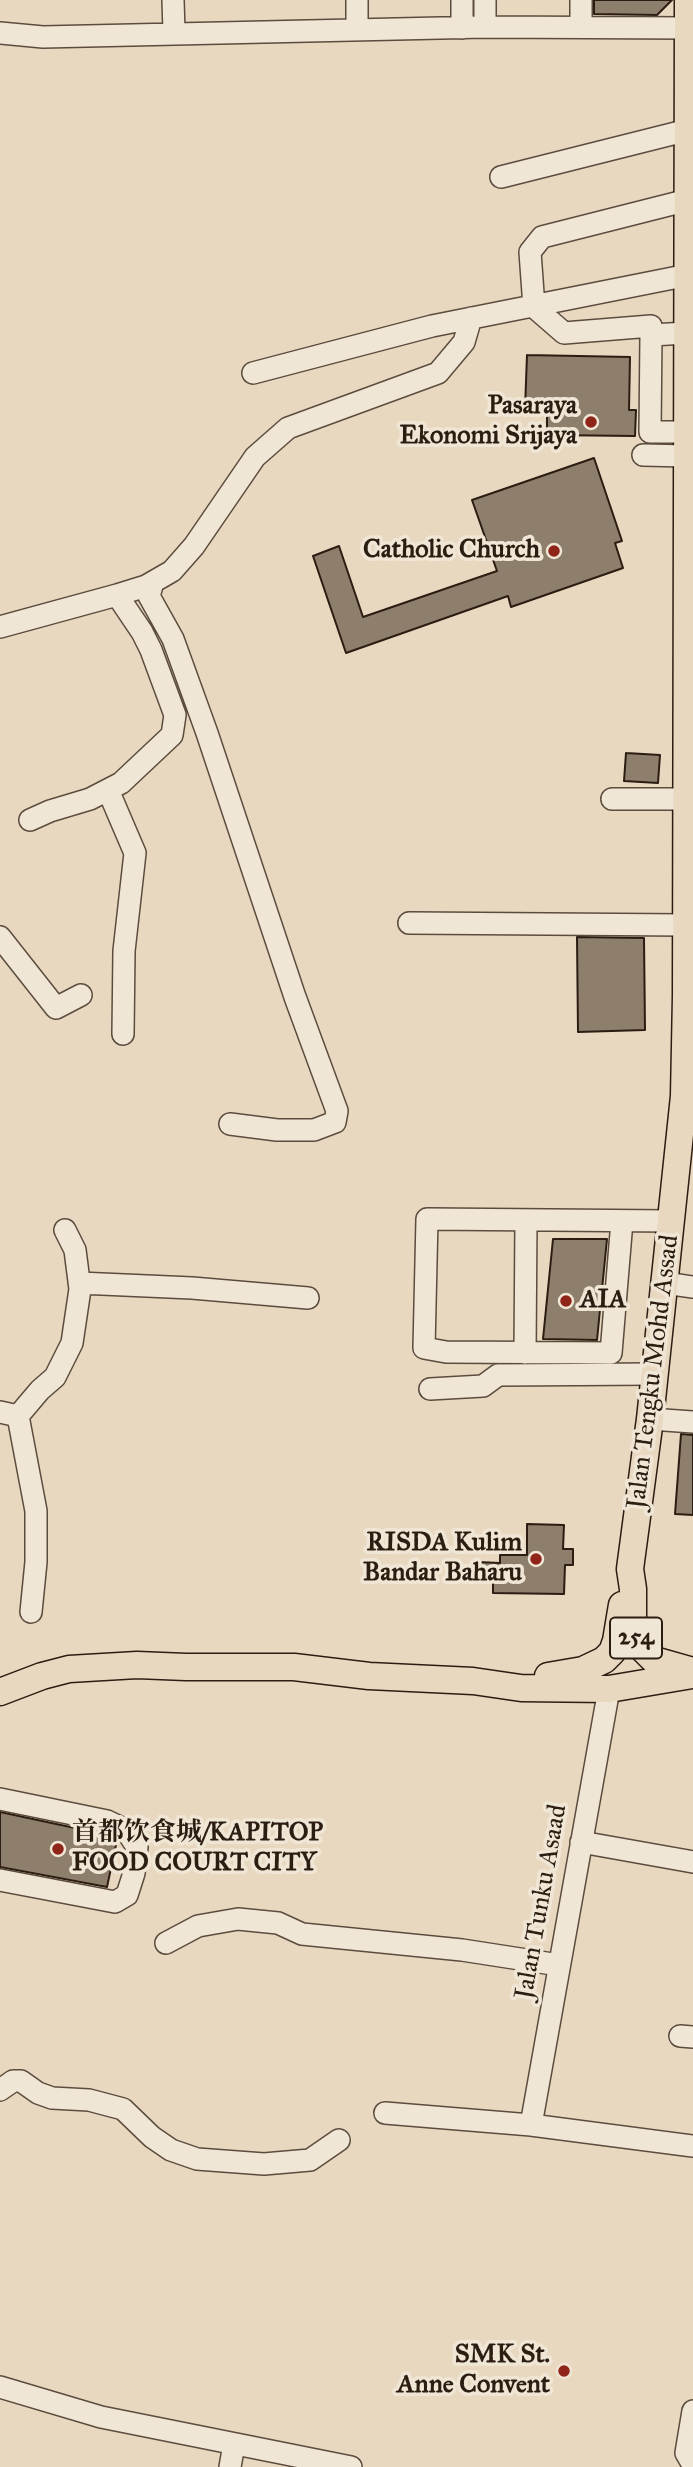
<!DOCTYPE html>
<html>
<head>
<meta charset="utf-8">
<style>
  body { margin:0 }
  canvas { display:block; background:#e8d8c0 }
</style>
</head>
<body>
<canvas width="693" height="2467"></canvas>
<script>
const context = document.querySelector('canvas').getContext('2d');
context.lineJoin = 'round';
function paint(path, color) { context.fillStyle = color; context.fill(path, 'evenodd'); }
const poly = rows => new Path2D(rows.map(r => 'M' + r).join(''));
function strokePath(path, color, width, dash) { context.strokeStyle = color; context.lineWidth = width; context.lineCap = dash ? 'butt' : 'round'; context.setLineDash(dash || []); context.stroke(path); }
function label(font, color, halo, rows, align = 'center') {
  context.font = font + ' "IM FELL Great Primer","Noto Serif SC",serif'; context.lineWidth = 7; context.setLineDash([]); context.textBaseline = 'middle'; context.strokeStyle = halo; context.fillStyle = color; for (const [text, x, y, turn = 0] of rows) {
    context.save(); context.translate(x, y); context.rotate((+turn || 0) * Math.PI / 180); context.textAlign = isNaN(turn) ? turn : align; if (halo) context.strokeText(text, 0, 0); context.fillText(text, 0, 0); context.restore();
  }
}
const building = poly([
  [594,0,672,0,657,15,594,14,594,0],
  [527,355,630,357,629,410,636,410,635,436,547,435,547,409,525,409,527,355],
  [594,458,622,541,615,543,623,568,511,607,508,596,346,653,313,556,339,546,363,617,497,571,472,500,594,458],
  [626,753,660,755,658,783,624,781,626,753],
  [577,937,644,938,645,1030,578,1032,577,937],
  [553,1239,607,1239,597,1340,543,1339,553,1239],
  [681,1434,693,1435,693,1515,675,1514,681,1434],
  [527,1524,564,1525,563,1549,573,1549,573,1565,565,1565,564,1594,493,1593,493,1576,478,1576,478,1562,500,1563,500,1555,527,1555,527,1524],
  [0,1812,103,1834,117,1840,107,1887,0,1867,0,1812]
]);
paint(building, '#8e7e6c');
strokePath(building, '#2c1d12', 2);
const minor = poly([
  [173,0,174,32],
  [581,0,581,27],
  [485,27,485,0],
  [462,28,462,0],
  [357,29,357,0],
  [0,33,43,37,485,27,688,28],
  [501,177,688,130],
  [651,335,651,326,564,333,534,307,530,252,542,237,688,200],
  [253,373,432,326,693,274],
  [687,432,650,432,651,335,687,333],
  [643,455,687,456],
  [153,582,149,596,173,639,207,733,295,997,337,1111,335,1122,314,1130,277,1130,230,1124],
  [0,627,117,595,146,586,172,571,194,546,255,457,288,428,438,373,464,342,471,318],
  [108,790,135,853,124,951,123,1034],
  [612,799,687,799],
  [30,820,50,811,90,799,121,783,172,735,175,715,151,650,142,632,117,595],
  [409,923,686,925],
  [0,937,56,1008,81,995],
  [622,1221,611,1353,446,1352,424,1348,427,1219,672,1221],
  [79,1283,192,1288,308,1298],
  [665,1283,693,1287],
  [525,1353,526,1220],
  [430,1389,483,1386,498,1375,655,1374],
  [0,1412,18,1416,36,1511,36,1562,31,1612],
  [18,1416,40,1390,55,1377,72,1343,80,1289,75,1250,65,1230],
  [650,1419,693,1422],
  [0,1799,107,1821,126,1830,137,1847,134,1873,127,1895,115,1902,0,1880],
  [581,1842,693,1862],
  [166,1943,198,1926,238,1919,278,1923,302,1934,462,1950,559,1965],
  [680,2036,693,2037],
  [0,2090,13,2081,21,2081,38,2093,52,2098,89,2100,123,2109,152,2137,171,2150,197,2159,264,2164,310,2160,339,2140],
  [385,2113,531,2125,693,2146],
  [531,2125,609,1689],
  [0,2387,101,2417,351,2467],
  [693,2411,686,2453,693,2465],
  [230,2467,234,2444]
]);
const major = poly([
  [688,0,686,996,684,1096,650,1419,630,1569,633,1589,633,1631,638,1644,654,1660,693,1671],
  [548,1676,583,1670,604,1660,612,1652,616,1641,622,1605],
  [0,1692,42,1676,69,1669,137,1665,186,1667,294,1667,369,1676,473,1681,521,1688,609,1689,692,1675]
]);
strokePath(minor, '#5b4c3e', 24);
strokePath(major, '#2c1d12', 29);
strokePath(minor, '#f0e6d6', 21);
strokePath(major, '#e8d8c0', 26);
for (const [x, y, r, color] of [
  [591,422,7,"#8f2418"],
  [554,551,7,"#8f2418"],
  [566,1301,7,"#8f2418"],
  [536,1559,7,"#8f2418"],
  [58,1849,7,"#8f2418"],
  [564,2371,7,"#8f2418"]
]) { const dot = new Path2D(); dot.arc(x, y, r, 0, 2 * Math.PI); context.fillStyle = color; context.fill(dot); strokePath(dot, '#f0e6d6', 2.5); }
for (const [x, y, w] of [
  [636,1638,52]
]) { const box = new Path2D(); box.roundRect(x - w / 2, y - 20.5, w, 41, 5); context.fillStyle = '#f0e6d6'; context.fill(box); strokePath(box, '#2c1d12', 2); }
label('bold 24px', '#2c1d12', null, [
  ["254",636,1638]
]);
label('bold 26px', '#2c1d12', '#f0e6d6', [
  ["Pasaraya",577,407],
  ["Ekonomi Srijaya",577,437],
  ["Catholic Church",540,551],
  ["AIA",580,1301,"left"],
  ["RISDA Kulim",522,1544],
  ["Bandar Baharu",522,1574],
  ["首都饮食城/KAPITOP",72,1834,"left"],
  ["FOOD COURT CITY",72,1864,"left"],
  ["SMK St.",550,2356],
  ["Anne Convent",550,2386]
], 'right');
label('26px', '#2c1d12', '#f0e6d6', [
  ["Jalan Tengku Mohd Assad",654,1372,-83],
  ["Jalan Tunku Asaad",542,1902,-80]
]);
</script>
</body>
</html>
